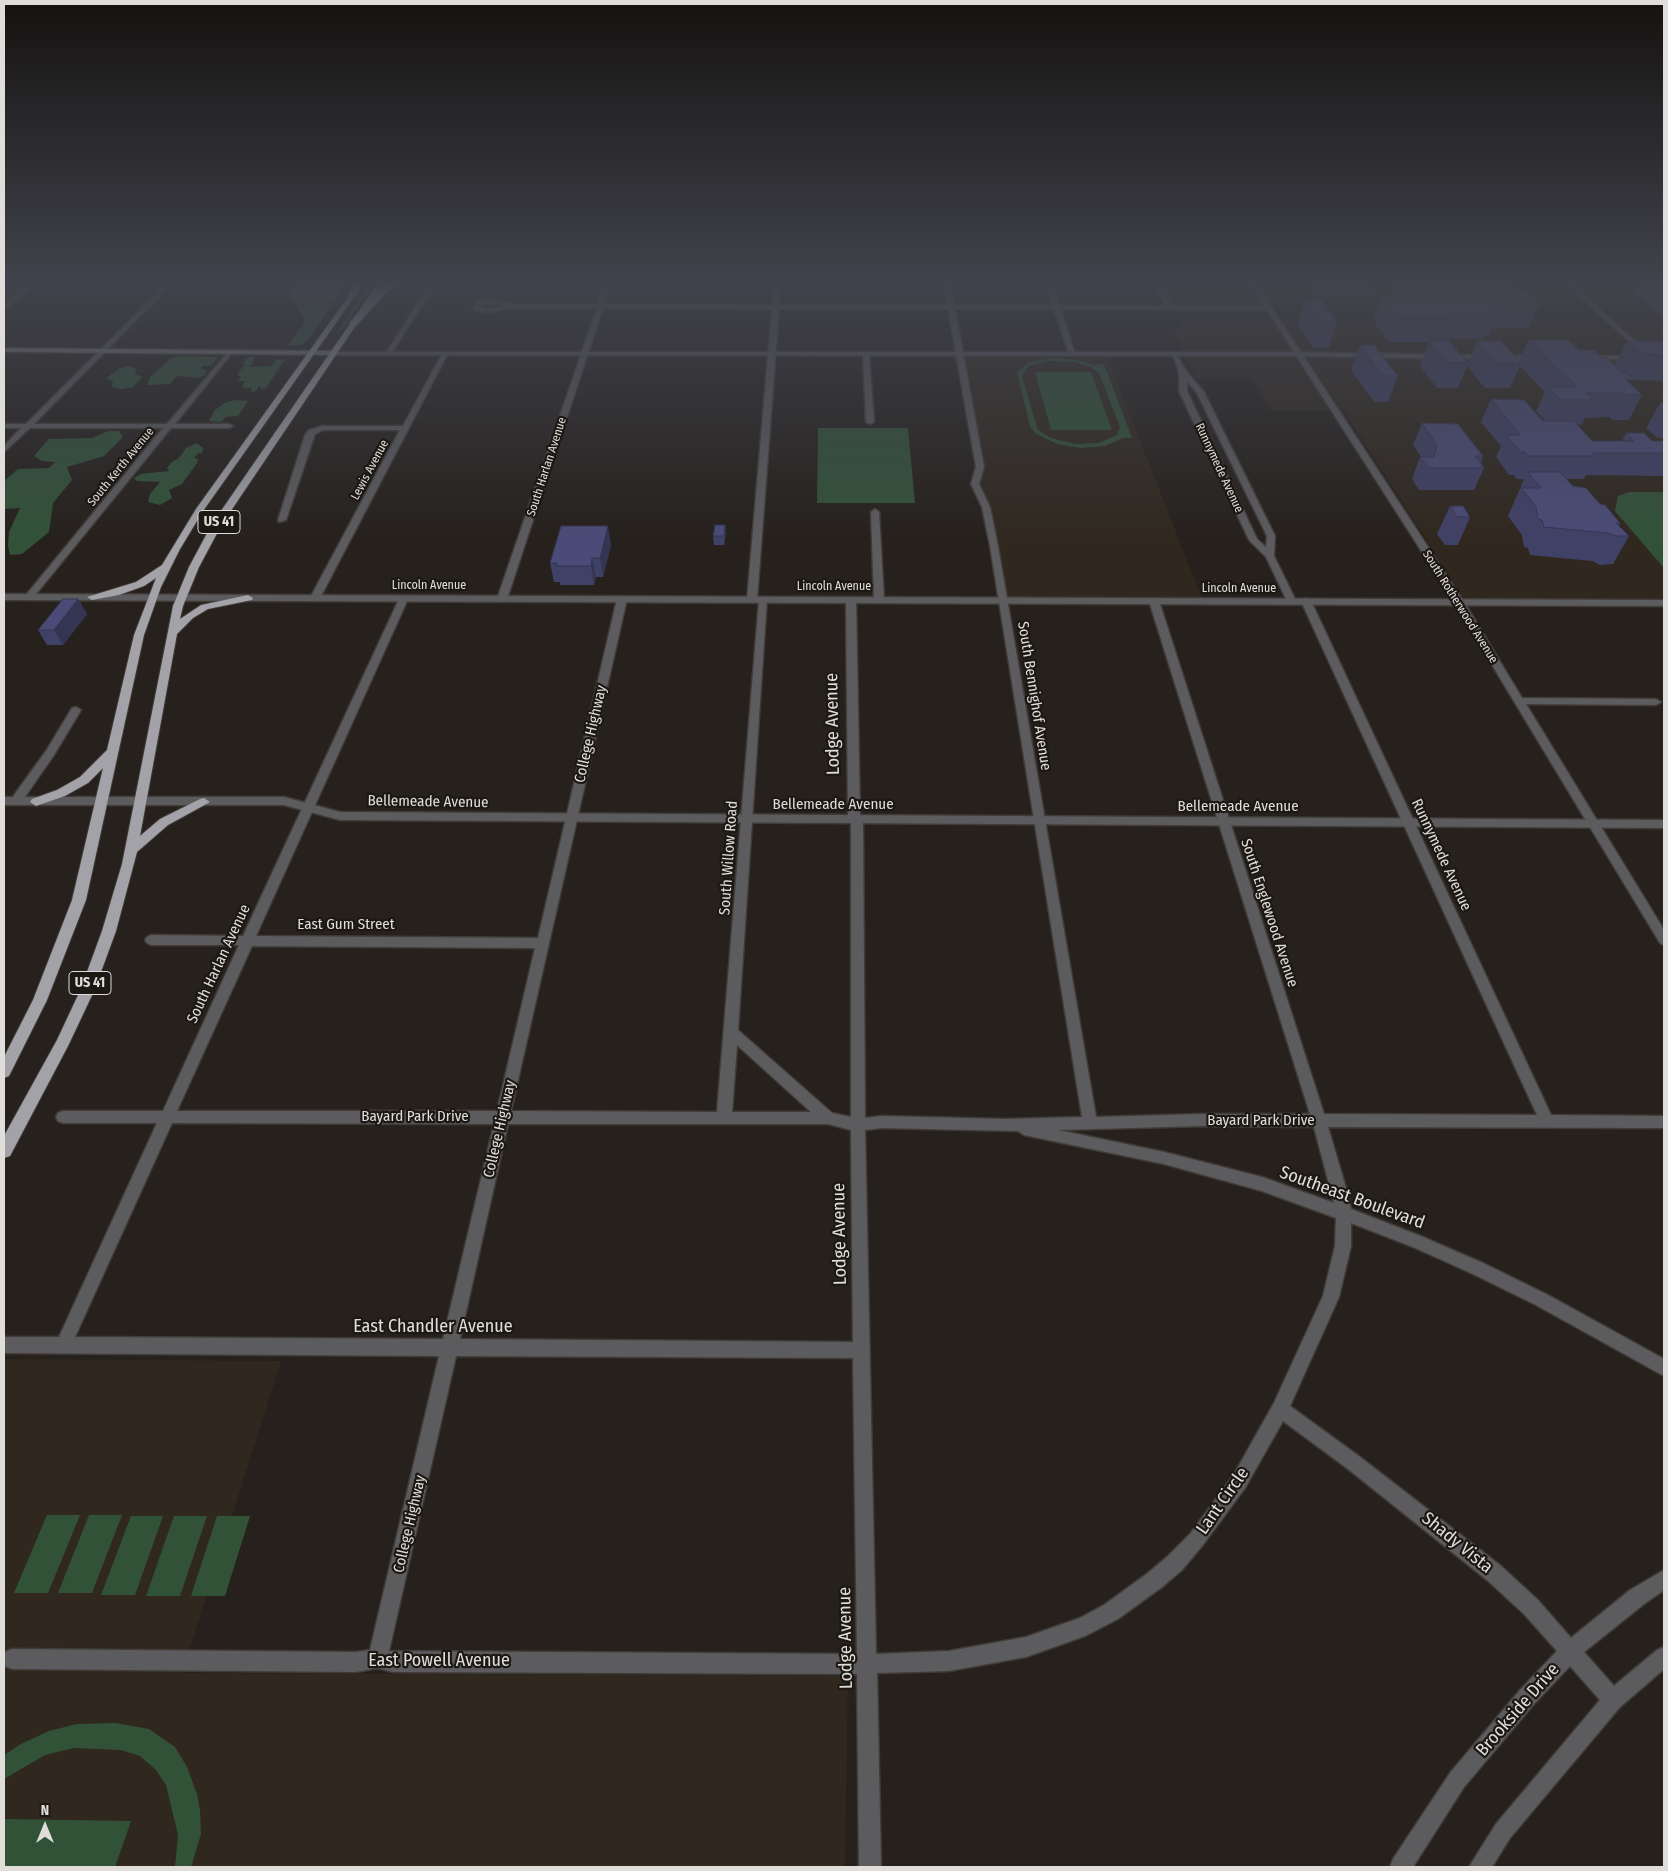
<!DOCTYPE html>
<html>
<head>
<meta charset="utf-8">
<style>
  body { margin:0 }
  #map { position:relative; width:1668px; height:1871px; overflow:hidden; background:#26211d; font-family:"Fira Sans Condensed",sans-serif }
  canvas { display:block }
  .frame { position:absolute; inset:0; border:5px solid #e0ddda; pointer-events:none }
  .north { position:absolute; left:20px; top:1801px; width:50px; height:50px; -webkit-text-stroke:4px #1c1814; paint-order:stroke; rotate:0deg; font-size:14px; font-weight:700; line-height:20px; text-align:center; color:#e0ddda }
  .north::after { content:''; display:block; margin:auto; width:18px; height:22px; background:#e0ddda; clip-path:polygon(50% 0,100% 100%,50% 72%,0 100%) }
</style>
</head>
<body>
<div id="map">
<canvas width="1668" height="1871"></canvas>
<div class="frame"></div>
<div class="north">N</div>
</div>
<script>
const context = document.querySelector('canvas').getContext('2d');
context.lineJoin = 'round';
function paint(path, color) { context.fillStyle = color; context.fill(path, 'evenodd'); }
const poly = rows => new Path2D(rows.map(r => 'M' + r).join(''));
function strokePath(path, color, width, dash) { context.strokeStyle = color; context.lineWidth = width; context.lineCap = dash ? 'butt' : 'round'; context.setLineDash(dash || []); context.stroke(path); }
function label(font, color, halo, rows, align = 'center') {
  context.font = font + ' "Fira Sans Condensed",sans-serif'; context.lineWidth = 4.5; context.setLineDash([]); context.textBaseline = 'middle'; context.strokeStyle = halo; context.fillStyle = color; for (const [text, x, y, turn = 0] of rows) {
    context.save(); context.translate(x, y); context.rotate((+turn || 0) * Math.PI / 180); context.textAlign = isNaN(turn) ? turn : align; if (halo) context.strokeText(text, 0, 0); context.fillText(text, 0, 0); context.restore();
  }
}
paint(poly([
  [1159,279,1652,279,1664,289,1664,598,1464,598,1344,411,1271,411,1253,379,1196,379,1173,330,1183,329],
  [959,354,1106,354,1203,601,1003,601],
  [4,1359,281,1361,182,1673,848,1676,845,1867,4,1867]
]), '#30281f');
paint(poly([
  [296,279,349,279,310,338,300,345,287,346,305,322,288,289],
  [372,279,378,279,342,329,335,336],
  [1302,279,1361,279,1370,283,1381,297,1319,297,1313,295],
  [179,356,218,357,211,366,202,366,201,368,207,371,205,375,199,378,177,376,170,384,147,385,150,377,170,359],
  [249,357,255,357,250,367,272,366,275,360,285,359,266,388,261,389,259,385,256,391,251,392,252,388,242,388,245,381,238,381,241,377,237,374,246,363,242,363],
  [1054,358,1077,360,1097,366,1097,364,1104,364,1132,438,1123,438,1105,446,1080,448,1057,444,1035,433,1030,426,1017,372,1029,362],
  [1048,361,1074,362,1091,367,1099,373,1120,427,1117,435,1099,443,1075,444,1051,438,1038,430,1022,376,1029,366],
  [128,366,136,368,135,374,142,377,133,387,121,389,112,387,113,382,106,378,120,368],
  [1035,372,1091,372,1112,430,1051,430],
  [235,400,248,401,238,416,226,417,221,422,209,421,215,410,225,403],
  [818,428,908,428,915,503,817,503],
  [108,431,119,431,123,437,104,456,67,467,72,480,53,503,49,532,22,554,10,555,8,546,9,532,20,508,4,509,4,481,18,469,49,468,55,462,42,461,34,456,49,439,92,438],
  [197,443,203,448,202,453,198,453,194,458,198,459,197,463,182,484,169,490,172,498,160,505,148,502,150,494,160,482,137,481,134,478,141,474,169,471,167,468,172,462,179,458,186,448],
  [1629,492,1664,492,1664,568,1615,511,1618,496],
  [47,1515,80,1515,48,1593,14,1593],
  [89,1515,122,1515,92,1593,58,1593],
  [131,1516,163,1516,135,1595,101,1595],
  [174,1516,207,1516,180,1596,146,1596],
  [217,1516,250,1516,225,1596,191,1596],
  [116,1723,149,1729,175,1747,187,1767,197,1794,200,1810,201,1834,191,1867,175,1867,178,1835,166,1785,156,1770,140,1756,121,1750,74,1748,45,1755,4,1779,4,1755,21,1744,49,1731,77,1724],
  [4,1819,131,1821,115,1867,4,1867]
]), '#325238');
const minor = poly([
  [171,279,177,279,34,424,167,424,230,350,233,352,232,353,175,424,229,424,233,426,229,428,171,428,32,599,26,599,26,595,163,428,30,428,4,452,4,446,21,428,4,428,4,424,26,424,171,279],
  [433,279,439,279,391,354,387,354,386,353,433,279],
  [607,279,613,279,605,304,773,305,775,279,781,279,779,305,948,305,943,279,949,279,954,305,1053,305,1045,279,1051,279,1060,306,1165,306,1153,279,1159,279,1172,306,1264,306,1247,279,1253,279,1464,602,1522,698,1656,699,1661,702,1656,705,1526,704,1664,930,1664,945,1660,943,1454,602,1267,310,1061,309,1075,354,1072,356,1069,354,1054,309,955,309,984,467,979,484,990,507,998,546,1096,1117,1203,1114,1310,1114,1149,601,1154,598,1159,601,1324,1114,1537,1115,1301,601,1306,598,1311,601,1551,1115,1664,1116,1664,1128,1328,1127,1346,1188,1351,1209,1423,1237,1485,1264,1548,1295,1664,1359,1664,1376,1536,1305,1473,1274,1413,1247,1351,1223,1351,1246,1339,1297,1290,1406,1360,1457,1501,1566,1538,1600,1571,1638,1630,1590,1664,1570,1664,1590,1644,1604,1584,1652,1614,1686,1657,1650,1664,1647,1664,1669,1620,1707,1510,1838,1492,1867,1469,1867,1496,1824,1600,1700,1570,1666,1534,1704,1464,1787,1413,1867,1390,1867,1393,1859,1450,1773,1520,1690,1557,1651,1524,1614,1487,1580,1348,1469,1283,1421,1245,1488,1202,1546,1182,1570,1162,1587,1118,1619,1085,1636,1026,1657,949,1671,877,1673,881,1867,859,1867,857,1674,393,1672,378,1668,356,1672,12,1669,5,1666,5,1652,12,1649,356,1652,370,1650,439,1356,4,1353,4,1337,59,1337,157,1123,63,1123,58,1121,56,1117,58,1113,63,1111,163,1111,239,945,151,945,147,943,145,940,147,937,151,935,243,936,400,597,403,596,408,599,256,936,538,938,617,599,622,596,625,597,627,599,511,1111,717,1112,759,600,764,597,767,598,738,1030,832,1113,851,1117,851,821,848,817,846,600,851,597,856,600,860,816,863,820,865,1118,882,1116,1005,1119,1082,1117,990,546,982,507,971,484,976,467,948,309,779,309,757,600,752,603,747,600,772,309,603,308,507,599,502,602,499,601,497,599,597,308,510,308,488,313,476,311,472,308,477,302,490,299,510,304,598,304,607,279],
  [490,303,502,306,488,309,479,308,481,305,490,303],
  [252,946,535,948,497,1111,177,1111,252,946],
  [737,1045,811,1112,732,1112,737,1045],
  [172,1123,494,1124,443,1339,75,1337,172,1123],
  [508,1124,828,1124,851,1130,853,1342,460,1339,508,1124],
  [1203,1126,1314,1127,1334,1203,1262,1177,1164,1152,1058,1130,1203,1126],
  [882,1128,1018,1131,1024,1135,1164,1164,1262,1191,1336,1218,1335,1246,1323,1296,1274,1403,1233,1476,1190,1534,1168,1556,1148,1573,1104,1605,1080,1618,1026,1637,949,1651,876,1654,865,1130,882,1128],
  [456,1356,853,1358,857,1654,389,1651,456,1356],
  [1560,279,1566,279,1645,350,1645,352,1641,352,1560,279],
  [443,352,448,353,320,598,315,601,312,600,310,598,400,430,323,430,315,434,286,520,279,522,278,520,305,435,309,430,322,426,403,426,443,352],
  [866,352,869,354,874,422,870,424,866,422,863,354,866,352],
  [1172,353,1176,353,1186,371,1204,392,1275,536,1274,556,1296,601,1294,603,1288,603,1266,557,1249,540,1179,391,1179,372,1172,353],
  [1187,381,1197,393,1267,536,1266,547,1257,539,1187,391,1187,381],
  [875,509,879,512,884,600,879,603,874,600,871,512,875,509],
  [76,707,81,710,54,755,20,804,12,804,10,801,12,798,46,751,72,708,76,707]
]);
const tertiary = poly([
  [35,279,42,279,4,310,4,305,35,279],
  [332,352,1286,352,1536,356,1539,358,1536,360,1286,356,334,355,332,354,332,352],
  [1586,356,1664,356,1664,360,1584,359,1583,358,1586,356],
  [4,594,1664,600,1664,606,4,600,4,594],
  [4,797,284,797,340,812,1664,820,1664,828,340,820,284,805,4,805,4,797]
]);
const secondary = poly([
  [4,348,334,351,337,353,334,355,4,352,4,348]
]);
const trunk = poly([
  [361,279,367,279,203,511,180,549,161,587,144,635,86,900,47,1000,9,1076,4,1078,4,1057,33,1000,72,900,103,768,88,783,65,796,36,806,30,802,32,799,57,790,80,777,107,750,134,635,156,578,144,586,119,595,92,600,87,597,136,582,162,565,196,509,361,279],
  [381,279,387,279,222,524,199,567,183,606,180,619,201,605,248,595,253,598,252,600,208,609,193,618,177,634,140,836,160,819,200,799,204,798,210,802,168,825,137,852,116,931,94,991,68,1046,10,1156,4,1158,4,1136,57,1040,80,991,102,931,122,864,173,606,189,567,212,524,381,279]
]);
const motorway = poly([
  [354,279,362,279,356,295,352,297,348,295,354,279],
  [397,279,406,279,383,296,356,326,350,326,350,322,377,292,397,279]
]);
strokePath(minor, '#403b37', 3);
strokePath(tertiary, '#403b37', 3);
strokePath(secondary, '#403b37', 3);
strokePath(trunk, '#403b37', 2);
strokePath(motorway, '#403b37', 3);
paint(minor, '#5c5c5f');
paint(tertiary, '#5c5c5f');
paint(secondary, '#7d7c81');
paint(trunk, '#a2a2a8');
paint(motorway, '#adadb4');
paint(poly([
  [1394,279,1467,279,1520,292,1539,304,1529,328,1492,328,1489,336,1484,336,1483,339,1447,339,1446,341,1468,363,1458,388,1437,388,1420,366,1429,342,1389,342,1373,320,1381,296,1397,296,1390,288],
  [1639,279,1664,279,1664,317,1633,291],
  [1305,300,1337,322,1329,348,1313,347,1298,325],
  [1528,340,1579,350,1602,358,1615,365,1627,341,1664,341,1664,381,1628,380,1627,381,1642,395,1629,420,1612,420,1610,417,1585,418,1581,425,1577,425,1592,441,1622,441,1626,433,1652,441,1664,441,1664,476,1586,475,1584,479,1567,479,1573,486,1600,504,1620,523,1619,526,1629,536,1613,564,1600,565,1592,561,1530,555,1528,548,1524,547,1522,535,1508,516,1524,479,1517,479,1514,475,1509,475,1496,457,1501,446,1481,422,1491,399,1545,421,1536,411,1545,392,1520,366,1510,388,1485,388,1467,366,1477,341,1519,361],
  [1360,345,1398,376,1388,402,1374,402,1351,370],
  [1664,401,1664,439,1656,437,1646,428,1659,405],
  [1422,423,1483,456,1481,463,1484,468,1474,490,1419,490,1412,479,1420,457,1421,457,1413,445],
  [1450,506,1470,517,1458,545,1445,545,1437,534],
  [725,525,726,534,724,545,714,545,713,536],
  [611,545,603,577,596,577,594,585,560,585,560,582,554,582,550,563],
  [78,599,87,614,63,645,47,645,38,630]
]), '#404166');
paint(poly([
  [725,525,726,534,724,545,724,536],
  [608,526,611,545,603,577,600,558],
  [592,558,596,577,594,585,591,566],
  [78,599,87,614,63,645,54,630]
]), '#343553');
const building = poly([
  [1411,279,1467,279,1488,285,1512,285,1520,292,1528,293,1539,304,1491,304,1499,312,1491,312,1494,314,1452,314,1455,317,1398,317,1381,296,1426,296,1411,279],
  [1651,279,1664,279,1664,289,1651,279],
  [1305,300,1322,300,1337,322,1320,322,1305,300],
  [1528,340,1568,340,1579,350,1594,350,1602,358,1607,358,1622,372,1631,375,1626,380,1642,395,1625,395,1622,393,1586,393,1593,400,1560,400,1548,387,1577,387,1528,340],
  [1429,341,1449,341,1468,363,1447,362,1429,341],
  [1477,341,1501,341,1521,363,1496,363,1477,341],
  [1627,341,1664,341,1664,355,1642,354,1627,341],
  [1360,345,1374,345,1398,376,1383,376,1360,345],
  [1491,399,1524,400,1543,421,1574,421,1592,441,1634,441,1626,433,1644,433,1652,441,1664,441,1664,453,1592,453,1595,456,1528,456,1525,452,1520,452,1506,435,1520,435,1491,399],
  [1664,401,1664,410,1659,405,1664,401],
  [1422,423,1458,424,1483,456,1475,456,1484,468,1428,468,1420,457,1434,457,1437,445,1422,423],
  [1528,472,1560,472,1573,486,1586,488,1600,504,1605,505,1620,523,1616,523,1629,536,1616,536,1608,533,1544,527,1542,520,1538,519,1536,507,1521,488,1541,488,1528,472],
  [1450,506,1463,506,1470,517,1457,517,1450,506],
  [715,525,725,525,724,536,713,536,715,525],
  [561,526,608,526,600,558,592,558,591,566,556,566,557,563,550,563,561,526],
  [63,599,78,599,54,630,38,630,63,599]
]);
paint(building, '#4a4c77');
strokePath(building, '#343553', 1);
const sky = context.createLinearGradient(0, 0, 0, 541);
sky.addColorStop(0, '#151210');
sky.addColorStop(0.52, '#41434c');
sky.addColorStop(1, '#41434c00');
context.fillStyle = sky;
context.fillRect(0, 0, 1668, 541);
label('12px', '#e0ddda', '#1c1814', [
  ["South Kerth Avenue",121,467,-51],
  ["South Harlan Avenue",547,467,-72],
  ["Runnymede Avenue",1219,468,65],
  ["Lewis Avenue",370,470,-62],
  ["Lincoln Avenue",429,586],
  ["Lincoln Avenue",834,587],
  ["Lincoln Avenue",1239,589],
  ["South Rotherwood Avenue",1460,607,58]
]);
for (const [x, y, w] of [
  [219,522,42],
  [90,983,42]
]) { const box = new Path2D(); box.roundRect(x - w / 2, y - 11.5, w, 23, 4); context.fillStyle = '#1c1814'; context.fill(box); strokePath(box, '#e0ddda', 1); }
label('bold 14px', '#e0ddda', null, [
  ["US 41",219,522],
  ["US 41",90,983]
]);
label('15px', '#e0ddda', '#1c1814', [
  ["South Bennighof Avenue",1034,696,81],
  ["College Highway",591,734,-77],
  ["Bellemeade Avenue",428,802,1],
  ["Bellemeade Avenue",833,805],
  ["Bellemeade Avenue",1238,807],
  ["Runnymede Avenue",1441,855,65],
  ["South Willow Road",729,858,-86],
  ["South Englewood Avenue",1269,913,72],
  ["East Gum Street",346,925],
  ["South Harlan Avenue",219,964,-65],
  ["Bayard Park Drive",415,1117],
  ["Bayard Park Drive",1261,1121],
  ["College Highway",500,1129,-77],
  ["College Highway",410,1524,-77]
]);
label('18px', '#e0ddda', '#1c1814', [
  ["Lodge Avenue",833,724,-91],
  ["Southeast Boulevard",1352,1198,20],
  ["Lodge Avenue",840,1234,-91],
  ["East Chandler Avenue",433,1327],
  ["Lant Circle",1223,1501,-55],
  ["Shady Vista",1457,1543,39],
  ["Lodge Avenue",846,1638,-91],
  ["East Powell Avenue",439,1661],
  ["Brookside Drive",1518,1710,-49]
]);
</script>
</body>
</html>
